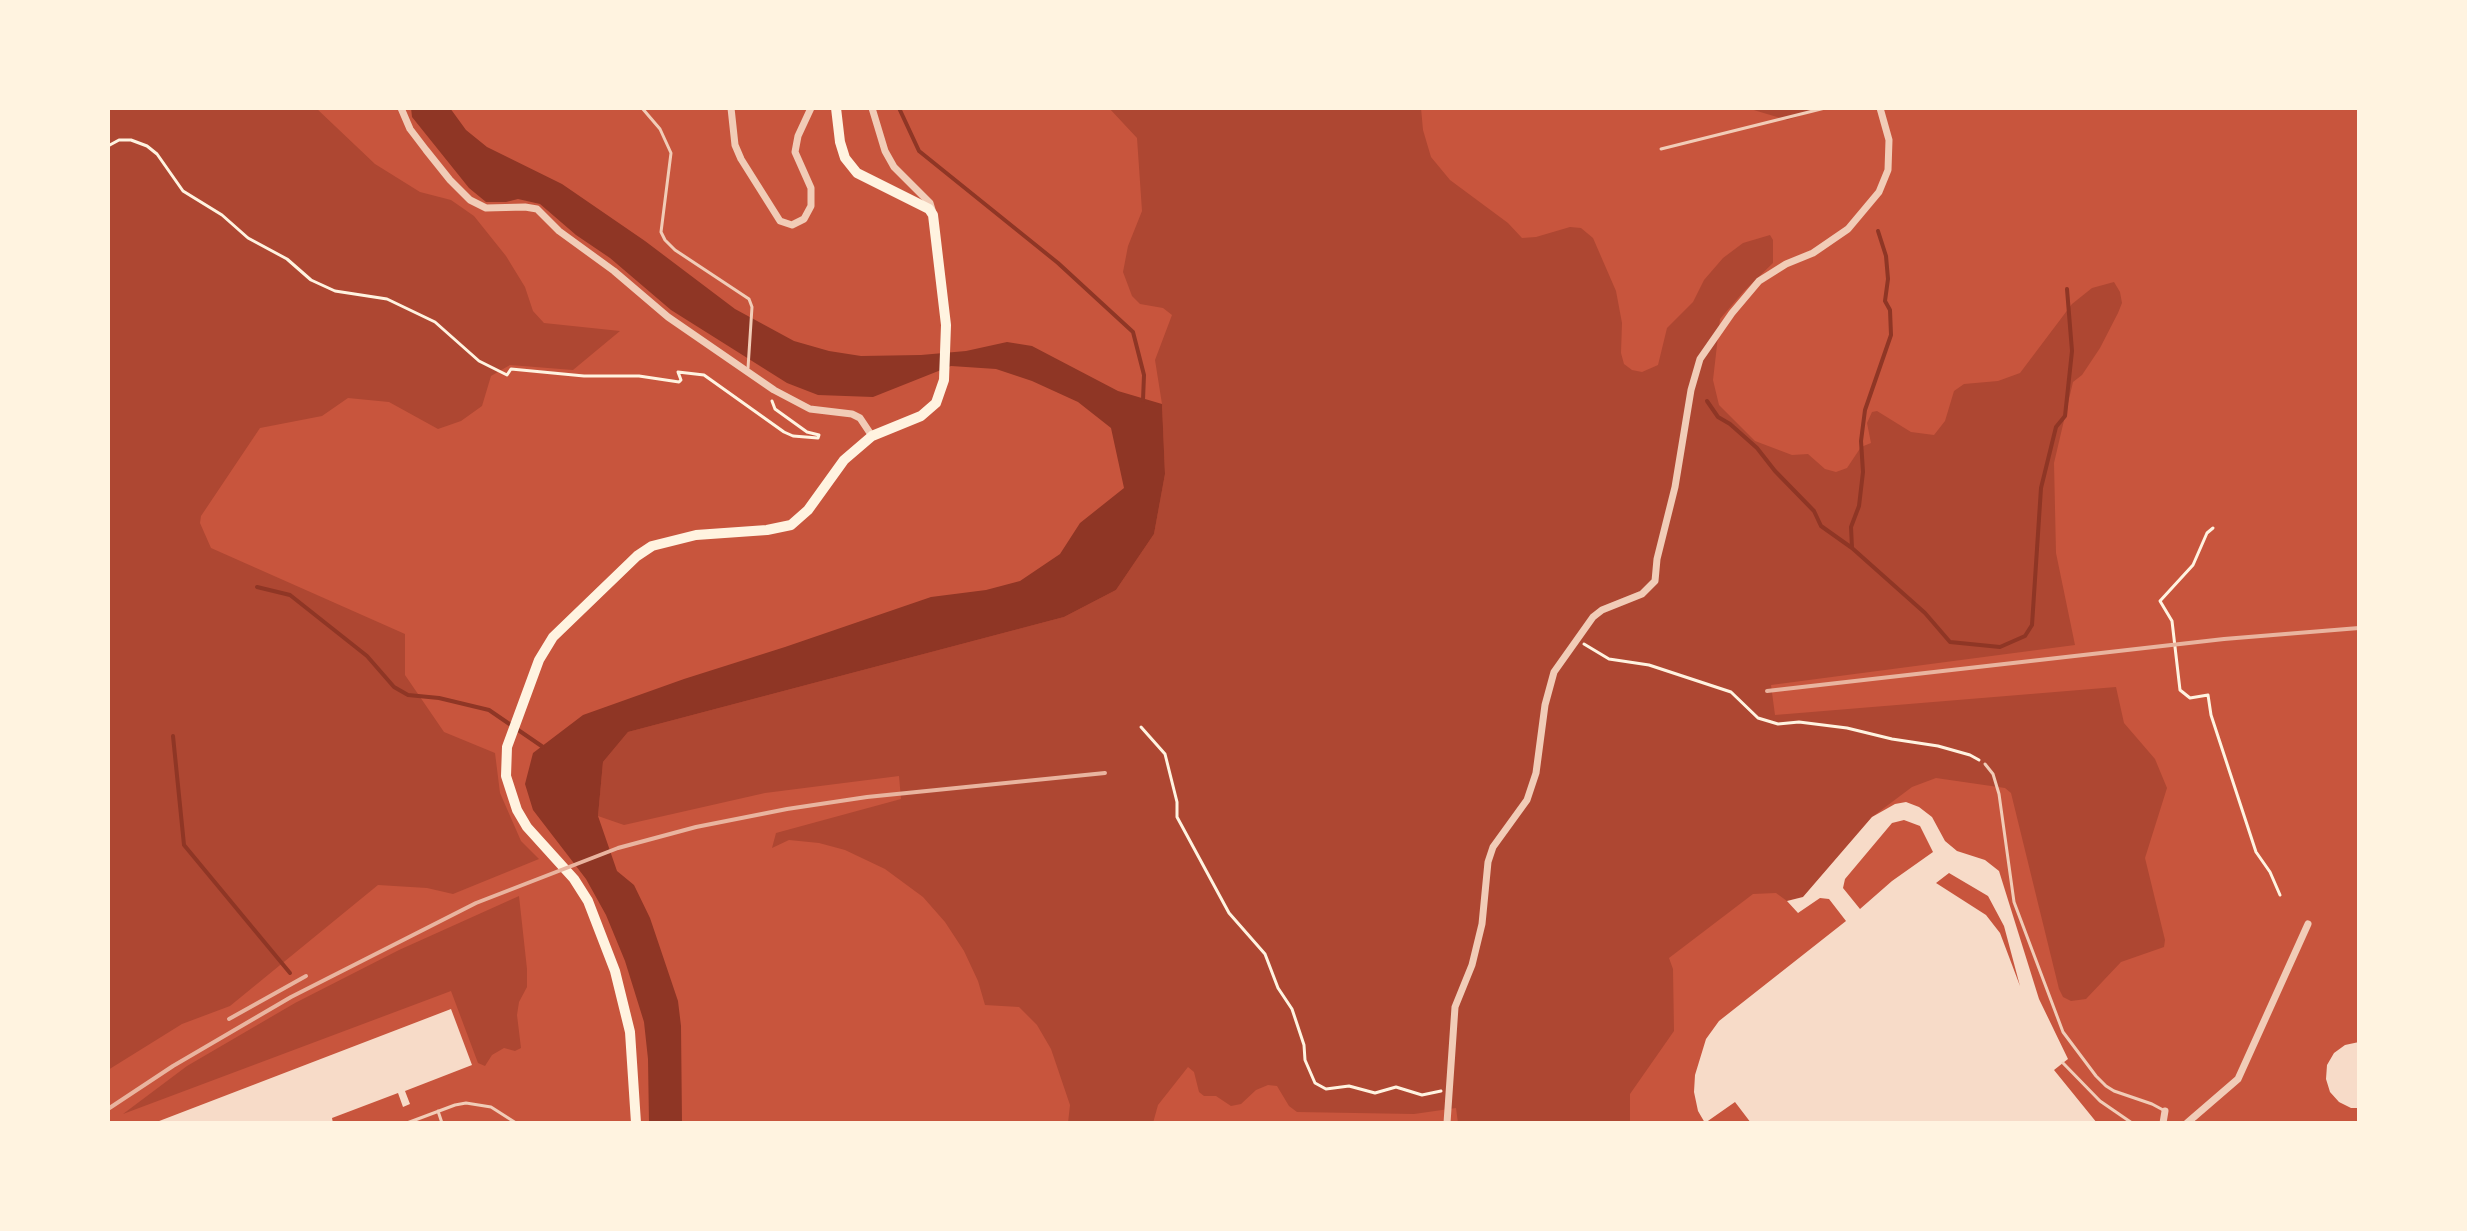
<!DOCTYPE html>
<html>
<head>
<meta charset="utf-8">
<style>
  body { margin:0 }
  #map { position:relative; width:2467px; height:1231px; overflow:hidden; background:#c8553d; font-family:"Work Sans",sans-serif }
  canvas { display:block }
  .frame { position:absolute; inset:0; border:110px solid #fff3e0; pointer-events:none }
</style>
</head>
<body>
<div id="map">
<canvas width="2467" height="1231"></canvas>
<div class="frame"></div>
</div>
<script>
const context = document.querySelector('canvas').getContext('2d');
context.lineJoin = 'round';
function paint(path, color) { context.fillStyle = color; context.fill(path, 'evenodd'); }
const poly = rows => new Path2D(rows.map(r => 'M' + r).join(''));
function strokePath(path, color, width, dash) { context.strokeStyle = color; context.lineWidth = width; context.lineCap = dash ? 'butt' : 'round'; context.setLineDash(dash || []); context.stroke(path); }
paint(poly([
  [108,108,316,108,375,164,420,192,451,200,474,216,506,256,525,287,533,311,544,323,620,331,573,370,510,365,491,376,482,406,461,421,438,429,389,402,348,398,322,416,260,428,201,516,200,523,211,548,405,634,405,675,444,732,495,753,500,793,521,841,539,859,453,894,427,888,378,885,230,1006,182,1024,108,1070],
  [1109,108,1421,108,1423,130,1431,157,1450,180,1508,223,1522,238,1536,237,1570,227,1581,228,1593,238,1616,291,1622,323,1621,353,1624,364,1632,370,1642,372,1658,365,1667,328,1693,302,1704,280,1723,258,1743,243,1770,235,1773,240,1773,263,1744,291,1720,319,1713,380,1719,405,1755,441,1792,455,1808,454,1825,469,1836,472,1847,468,1861,447,1871,443,1867,423,1872,412,1877,411,1911,432,1934,435,1945,421,1954,391,1964,384,1998,381,2020,373,2072,304,2092,288,2114,282,2120,292,2122,303,2118,313,2100,348,2082,375,2073,382,2054,463,2056,553,2075,645,1771,685,1775,715,2116,687,2124,723,2155,759,2167,788,2145,858,2165,940,2164,947,2121,962,2086,999,2071,1001,2063,997,2059,989,2011,793,2005,788,1936,778,1912,787,1872,817,1803,897,1787,901,1776,893,1753,894,1669,958,1673,969,1674,1031,1630,1094,1630,1123,1458,1123,1456,1108,1414,1114,1297,1112,1289,1106,1277,1086,1268,1085,1256,1090,1241,1104,1231,1106,1216,1096,1204,1096,1199,1092,1194,1072,1188,1067,1158,1105,1153,1123,1068,1123,1070,1105,1051,1049,1037,1025,1019,1007,985,1005,978,981,964,951,945,922,923,897,885,869,845,850,819,843,789,840,772,848,776,833,901,799,899,776,765,793,624,825,598,816,603,762,628,732,1064,617,1116,590,1154,534,1165,474,1162,404,1155,360,1172,315,1163,308,1140,304,1132,296,1123,272,1128,246,1142,211,1137,138],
  [1747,108,1824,108,1787,120],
  [519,896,527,969,527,987,519,1002,517,1015,521,1048,515,1051,504,1048,492,1055,485,1066,478,1063,451,991,123,1114,187,1066,295,1003,399,950]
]), '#ae4732');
paint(poly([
  [411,108,450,108,466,130,487,147,562,184,645,241,735,309,794,341,829,351,861,356,921,355,966,351,1007,342,1032,346,1118,391,1162,404,1165,474,1154,534,1116,590,1064,617,628,732,603,762,598,816,617,871,634,885,650,918,678,1001,681,1026,682,1123,649,1123,648,1059,644,1022,625,961,606,915,586,879,533,810,525,784,533,753,583,715,684,679,785,647,931,597,986,590,1020,581,1060,554,1080,523,1124,488,1111,428,1078,402,1032,381,996,369,951,366,873,397,818,395,787,383,671,310,610,258,576,235,540,204,518,199,506,202,486,202,469,188,412,117]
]), '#8f3625');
strokePath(poly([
  [899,108,919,151,1058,263,1133,332,1144,375,1143,400],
  [1878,231,1886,256,1888,279,1885,301,1890,310,1891,335,1865,410,1861,441,1863,472,1859,506,1851,527,1852,548,1925,613,1950,642,2000,647,2025,636,2032,625,2041,488,2056,427,2065,416,2072,351,2067,289],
  [1707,401,1718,417,1730,424,1757,448,1775,471,1814,511,1821,526,1852,548],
  [257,587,290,595,367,656,394,687,408,695,439,698,489,710,543,747],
  [173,736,184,845,290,973],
  [2193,1123,2194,1122]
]), '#8f3625', 4);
paint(poly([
  [1906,802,1919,807,1932,817,1945,841,1957,851,1985,860,1999,871,2039,999,2068,1059,2054,1070,2097,1123,1751,1123,1735,1102,1705,1123,1698,1111,1694,1092,1695,1075,1706,1039,1719,1021,1846,921,1829,899,1820,898,1798,913,1787,901,1803,897,1872,817,1895,804],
  [1904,820,1920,826,1933,852,1892,881,1860,909,1843,888,1845,879,1892,823],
  [1949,873,1988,896,2004,926,2020,986,2000,933,1986,915,1936,883],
  [451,1009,472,1065,405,1091,410,1104,403,1107,398,1093,332,1118,333,1123,154,1123],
  [2359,1042,2359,1108,2351,1108,2339,1102,2330,1092,2326,1079,2327,1065,2334,1053,2345,1045]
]), '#f7dbc8');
strokePath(poly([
  [108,146,119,140,131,140,147,146,157,154,183,191,222,215,248,238,287,259,311,280,335,291,387,299,435,322,479,361,507,375,511,369,584,376,639,376,679,382,681,380,678,372,704,375,784,432,793,436,818,438,819,435,807,432,775,409,772,401],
  [2213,528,2207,533,2193,565,2160,601,2172,621,2180,690,2190,698,2208,695,2211,715,2256,852,2270,872,2280,895],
  [1584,644,1609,659,1649,665,1731,692,1758,718,1778,724,1799,722,1847,728,1892,739,1938,746,1970,755,1979,760],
  [1141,727,1165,754,1177,802,1177,817,1229,913,1265,954,1278,988,1292,1009,1304,1045,1305,1060,1315,1083,1326,1089,1349,1086,1375,1093,1396,1087,1422,1095,1441,1091]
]), '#fff3e0', 3);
strokePath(poly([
  [642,108,660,129,671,153,661,232,665,240,675,250,749,299,752,307,748,368],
  [1661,149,1825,108],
  [1985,764,1993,774,1999,794,2014,902,2063,1032,2096,1076,2106,1086,2114,1091,2152,1104,2165,1111],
  [2063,1063,2100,1101,2132,1123],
  [438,1111,442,1123],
  [407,1123,455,1105,466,1103,491,1107,516,1123]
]), '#f1ccb7', 3);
strokePath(poly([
  [401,108,410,129,426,150,450,180,470,200,486,208,525,207,537,209,559,231,614,271,668,317,774,390,810,409,852,414,860,418,872,436],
  [731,108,735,145,741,159,780,221,792,225,804,219,811,206,811,188,795,152,798,136,811,108],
  [872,108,885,151,894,167,930,203,933,213],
  [1447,1123,1455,1007,1472,965,1482,924,1488,862,1493,847,1527,800,1536,773,1545,705,1554,672,1593,617,1602,610,1642,594,1655,581,1657,559,1675,487,1691,390,1700,359,1732,313,1759,281,1786,264,1813,253,1848,229,1879,192,1888,170,1889,140,1880,108],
  [2163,1123,2165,1111],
  [2187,1123,2238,1079,2308,924]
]), '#f1ccb7', 7);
strokePath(poly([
  [636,1123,630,1032,615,971,588,901,574,879,527,827,517,810,506,776,507,747,539,660,553,637,637,556,652,546,696,535,767,530,791,525,808,510,844,460,872,436,921,416,936,403,944,380,946,325,933,215,929,209,857,173,845,158,840,142,836,108]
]), '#fff3e0', 10);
strokePath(poly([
  [1767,691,2224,639,2359,628],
  [229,1019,306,976],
  [108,1109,173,1066,291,997,476,903,618,848,696,827,787,809,867,797,1105,773]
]), '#e9b49f', 4);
</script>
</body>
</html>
